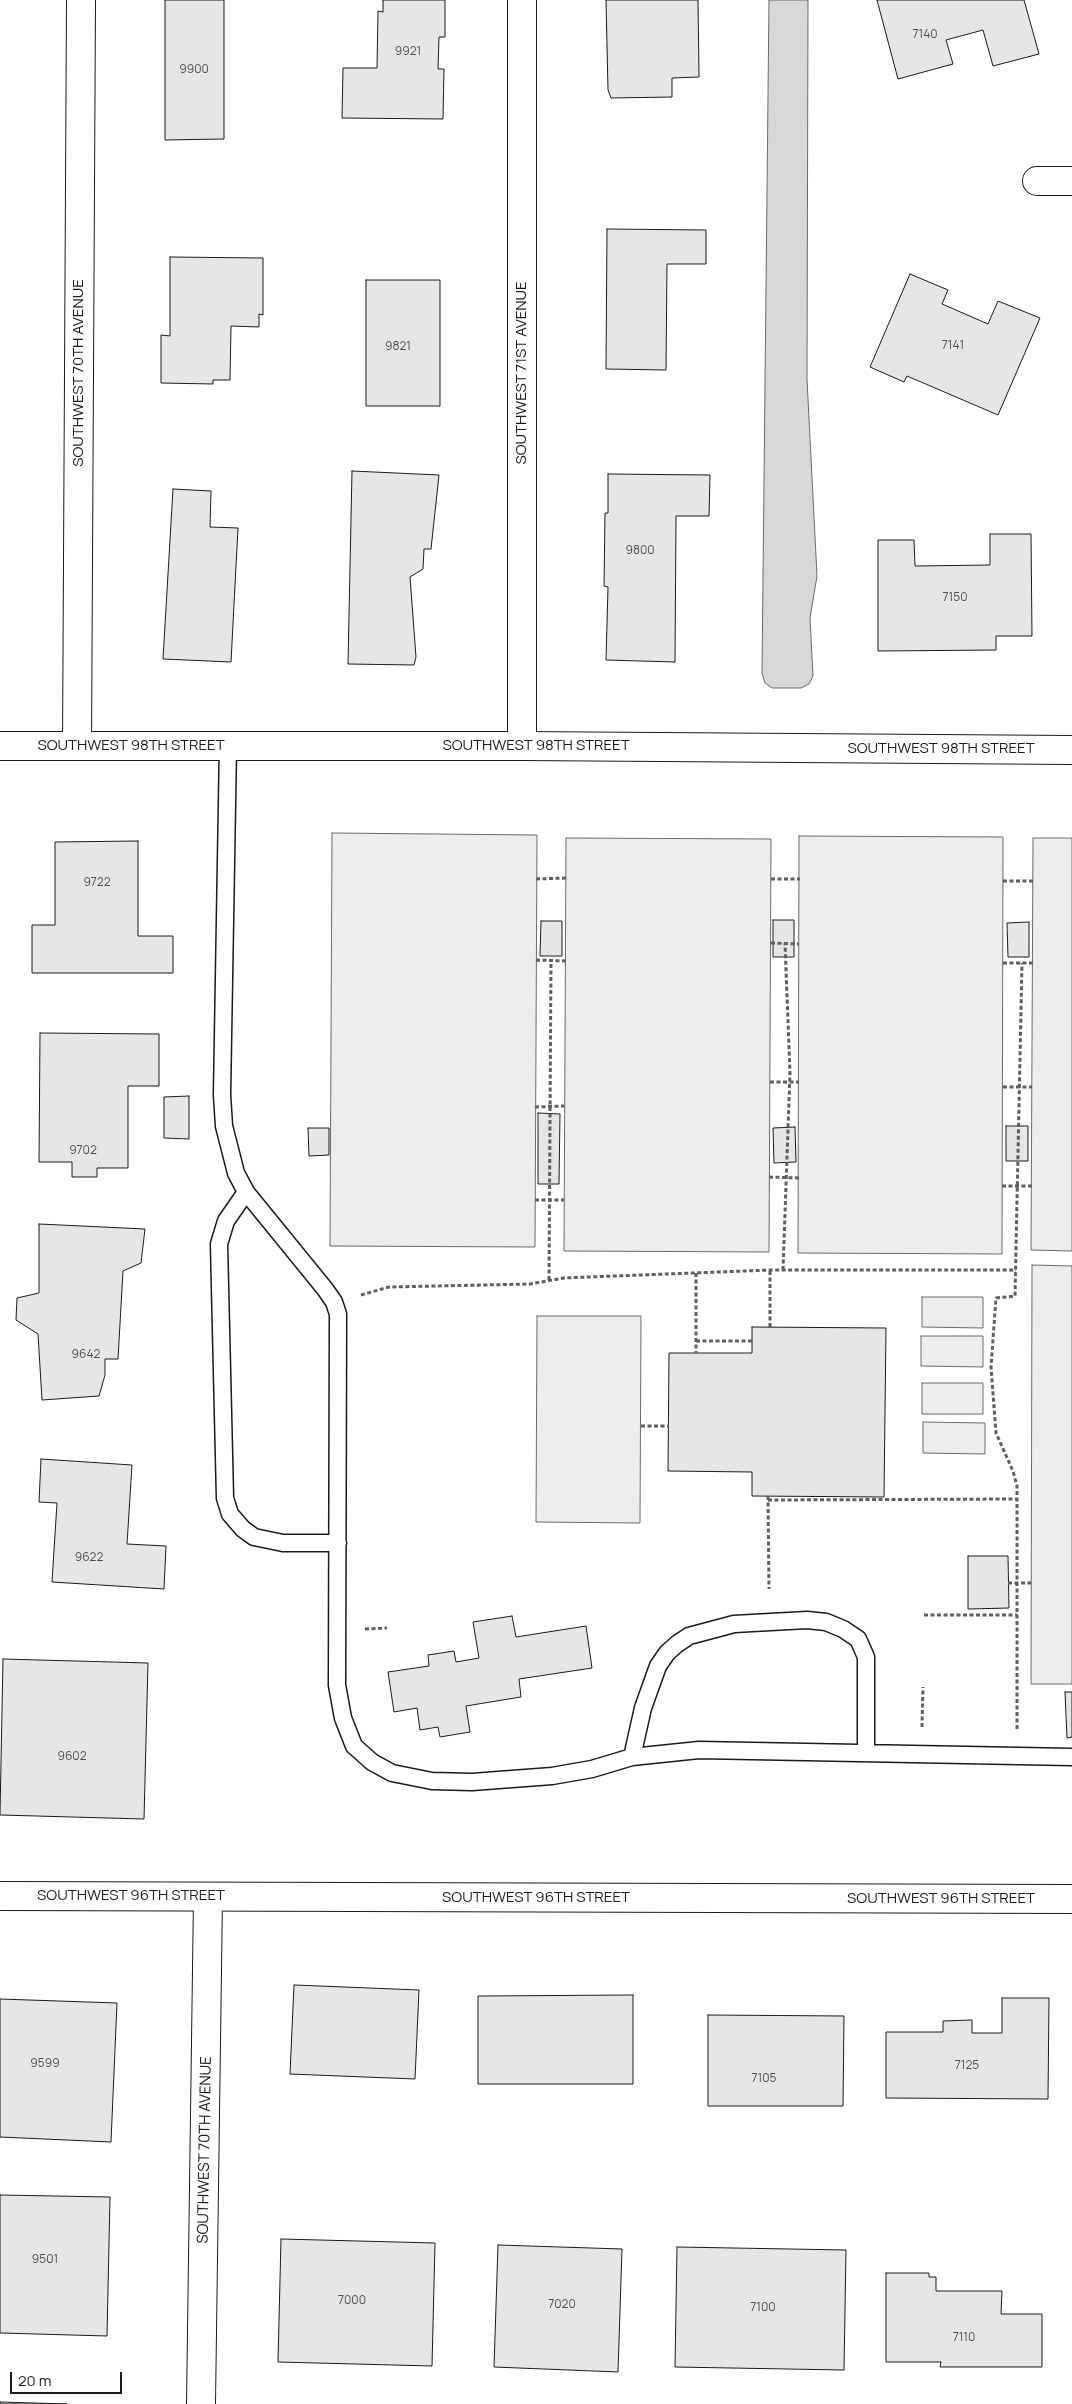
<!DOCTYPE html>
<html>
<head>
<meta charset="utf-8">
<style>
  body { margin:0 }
  #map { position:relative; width:1072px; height:2404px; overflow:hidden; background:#fff; font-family:Manrope,sans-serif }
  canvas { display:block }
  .scale { position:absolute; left:10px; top:2372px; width:112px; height:22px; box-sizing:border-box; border:2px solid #1a1a1a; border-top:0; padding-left:6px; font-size:15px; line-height:18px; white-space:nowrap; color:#1a1a1a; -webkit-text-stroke:4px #fff; paint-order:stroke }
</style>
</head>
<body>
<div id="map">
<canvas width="1072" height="2404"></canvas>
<div class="scale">20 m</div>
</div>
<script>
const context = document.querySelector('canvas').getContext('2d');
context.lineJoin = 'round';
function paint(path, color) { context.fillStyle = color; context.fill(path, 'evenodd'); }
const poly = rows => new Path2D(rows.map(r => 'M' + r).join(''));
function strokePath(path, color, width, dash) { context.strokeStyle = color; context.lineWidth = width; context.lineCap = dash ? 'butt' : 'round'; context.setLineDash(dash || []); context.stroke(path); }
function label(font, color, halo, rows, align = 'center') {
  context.font = font + ' Manrope,sans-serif'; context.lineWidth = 4; context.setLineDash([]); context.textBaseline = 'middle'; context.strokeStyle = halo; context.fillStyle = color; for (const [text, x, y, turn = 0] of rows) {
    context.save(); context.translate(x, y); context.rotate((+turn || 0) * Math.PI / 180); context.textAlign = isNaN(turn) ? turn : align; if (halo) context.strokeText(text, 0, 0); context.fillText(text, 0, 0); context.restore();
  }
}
const built = poly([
  [332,833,537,835,535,1247,330,1246,332,833],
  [799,836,1003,837,1002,1254,798,1253,799,836],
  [566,838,771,839,769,1252,564,1251,566,838],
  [1033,838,1072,838,1072,1251,1031,1250,1033,838],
  [1032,1265,1072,1266,1072,1684,1031,1684,1032,1265],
  [922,1297,983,1297,983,1328,922,1327,922,1297],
  [537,1316,641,1316,640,1523,536,1522,537,1316],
  [921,1336,983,1336,983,1367,921,1366,921,1336],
  [922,1383,983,1383,983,1414,922,1414,922,1383],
  [923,1422,985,1423,985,1454,923,1453,923,1422]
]);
paint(built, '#ededed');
strokePath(built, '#6a6a6a', 1);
const water = poly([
  [769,0,808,0,807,379,817,576,810,618,813,676,809,684,801,688,772,688,765,683,762,673,769,0]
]);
paint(water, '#d7d7d7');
strokePath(water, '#6a6a6a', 1);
const building = poly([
  [165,0,224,0,224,139,165,140,165,0],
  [383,0,445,0,445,37,439,37,438,69,444,69,443,119,342,118,343,68,377,68,378,11,383,12,383,0],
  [606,0,698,0,699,77,672,78,672,97,611,98,608,90,606,0],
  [877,0,1024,0,1039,54,993,66,983,30,946,40,953,64,898,79,877,0],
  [607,229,706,230,706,264,667,264,666,370,606,369,607,229],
  [170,257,263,258,263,315,259,314,259,327,231,326,230,380,213,380,213,384,161,383,161,335,170,336,170,257],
  [910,274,948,290,942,304,988,324,998,301,1040,318,998,415,907,376,904,382,870,367,910,274],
  [366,280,440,280,440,406,366,406,366,280],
  [352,471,439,475,431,549,424,549,423,569,410,577,416,657,414,665,348,664,352,471],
  [608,474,710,475,709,516,676,516,675,662,606,660,608,587,604,586,605,513,608,513,608,474],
  [173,489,211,491,210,527,238,528,231,662,163,659,173,489],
  [990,534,1031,534,1032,636,996,636,996,650,878,651,878,540,914,540,915,566,990,565,990,534],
  [138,841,138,936,173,936,173,973,32,973,32,925,55,925,55,842,138,841],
  [773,920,794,920,794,957,773,957,773,920],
  [541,921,562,921,562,956,540,956,541,921],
  [1029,922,1029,957,1008,957,1007,923,1029,922],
  [40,1033,159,1034,159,1086,128,1086,128,1168,97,1168,97,1177,72,1177,72,1162,39,1162,40,1033],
  [189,1096,189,1139,164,1138,164,1097,189,1096],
  [538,1113,560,1114,559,1184,538,1184,538,1113],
  [1006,1126,1028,1126,1028,1161,1006,1161,1006,1126],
  [795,1127,796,1162,774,1163,773,1128,795,1127],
  [308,1128,329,1128,329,1155,309,1156,308,1128],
  [39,1224,145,1229,141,1263,123,1271,118,1359,105,1359,105,1375,99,1396,42,1400,38,1334,16,1320,17,1298,39,1293,39,1224],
  [752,1327,886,1328,884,1497,752,1496,752,1472,668,1471,669,1353,752,1353,752,1327],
  [41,1459,132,1465,127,1544,166,1546,164,1589,52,1582,57,1503,39,1502,41,1459],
  [968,1556,1008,1556,1009,1608,968,1609,968,1556],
  [512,1616,516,1637,586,1626,592,1668,519,1679,521,1697,466,1706,470,1732,440,1737,438,1727,420,1730,417,1708,394,1712,388,1672,429,1666,428,1655,454,1651,456,1662,479,1658,473,1622,512,1616],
  [3,1659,148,1663,144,1819,0,1815,3,1659],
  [1065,1692,1072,1692,1072,1737,1067,1738,1065,1692],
  [294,1985,419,1990,415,2079,290,2074,294,1985],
  [633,1995,633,2084,478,2084,478,1996,633,1995],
  [1002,1998,1049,1998,1048,2099,886,2098,886,2032,943,2032,943,2021,972,2020,972,2033,1002,2033,1002,1998],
  [0,1999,117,2003,111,2142,0,2137,0,1999],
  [708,2015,844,2016,843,2106,708,2106,708,2015],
  [0,2195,110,2197,107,2336,0,2333,0,2195],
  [281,2239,435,2243,432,2366,278,2362,281,2239],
  [498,2245,622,2249,618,2372,494,2367,498,2245],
  [677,2247,846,2250,844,2370,675,2367,677,2247],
  [886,2273,929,2273,929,2277,936,2277,936,2291,1002,2291,1001,2314,1042,2314,1042,2367,940,2367,941,2362,886,2362,886,2273],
  [0,2402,67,2404,0,2404,0,2402]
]);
paint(building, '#e6e6e6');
strokePath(building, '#1a1a1a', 1);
const lane = poly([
  [228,745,222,1095,224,1126,236,1173,246,1192,325,1289,334,1302,338,1314,337,1685,343,1718,354,1746,372,1762,392,1773,432,1781,472,1782,552,1776,592,1769,632,1757,699,1750,1072,1757],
  [246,1192,226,1221,219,1244,225,1498,230,1514,243,1529,254,1537,283,1543,338,1543],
  [632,1757,643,1708,658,1666,667,1653,677,1644,689,1636,734,1624,807,1620,826,1622,843,1629,858,1639,866,1657,866,1753]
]);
const street = poly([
  [522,0,522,746],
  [1037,181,1072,181],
  [77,746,81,0],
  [201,2404,208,1897]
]);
const secondary = poly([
  [0,746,522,746,1072,750],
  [0,1896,1072,1899]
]);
strokePath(lane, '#1a1a1a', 19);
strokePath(street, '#1a1a1a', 30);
strokePath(secondary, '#1a1a1a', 30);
strokePath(poly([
  [536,879,566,878],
  [771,879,800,879],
  [1003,881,1033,881],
  [771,943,799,944],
  [536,960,566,961],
  [1003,963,1033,963],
  [770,1082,799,1082],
  [1003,1087,1032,1087],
  [535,1107,564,1106],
  [769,1177,799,1178],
  [1002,1186,1032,1186],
  [535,1200,564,1200],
  [783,1270,790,1073,785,943],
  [696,1273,696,1353],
  [549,1280,551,960],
  [361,1295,389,1287,530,1284,564,1278,770,1270,1016,1270],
  [770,1327,770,1270],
  [696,1341,752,1341],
  [641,1426,669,1426],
  [768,1496,769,1589],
  [768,1500,1017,1499],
  [1008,1583,1031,1583],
  [924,1615,1017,1615],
  [365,1629,387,1628],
  [922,1727,923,1687],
  [1017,1729,1017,1486,1013,1471,996,1433,991,1367,996,1298,1015,1296,1022,963]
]), '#5f5f5f', 3, [4, 2.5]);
strokePath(lane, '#fff', 16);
strokePath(street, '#fff', 28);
strokePath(secondary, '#fff', 28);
label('12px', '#4d4d4d', null, [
  ["7140",925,35],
  ["9921",408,52],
  ["9900",194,70],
  ["7141",953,346],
  ["9821",398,347],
  ["9800",640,551],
  ["7150",955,598],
  ["9722",97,883],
  ["9702",83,1151],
  ["9642",86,1355],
  ["9622",89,1558],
  ["9602",72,1757],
  ["9599",45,2064],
  ["7125",967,2066],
  ["7105",764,2079],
  ["9501",45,2260],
  ["7000",352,2301],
  ["7020",562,2305],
  ["7100",763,2308],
  ["7110",964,2338]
]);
label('15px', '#1a1a1a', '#fff', [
  ["SOUTHWEST 70TH AVENUE",79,373,-90],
  ["SOUTHWEST 71ST AVENUE",522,373,-90],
  ["SOUTHWEST 98TH STREET",131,746],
  ["SOUTHWEST 98TH STREET",536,746],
  ["SOUTHWEST 98TH STREET",941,749],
  ["SOUTHWEST 96TH STREET",131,1896],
  ["SOUTHWEST 96TH STREET",536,1898],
  ["SOUTHWEST 96TH STREET",941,1899],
  ["SOUTHWEST 70TH AVENUE",205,2150,-89]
]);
</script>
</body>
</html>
